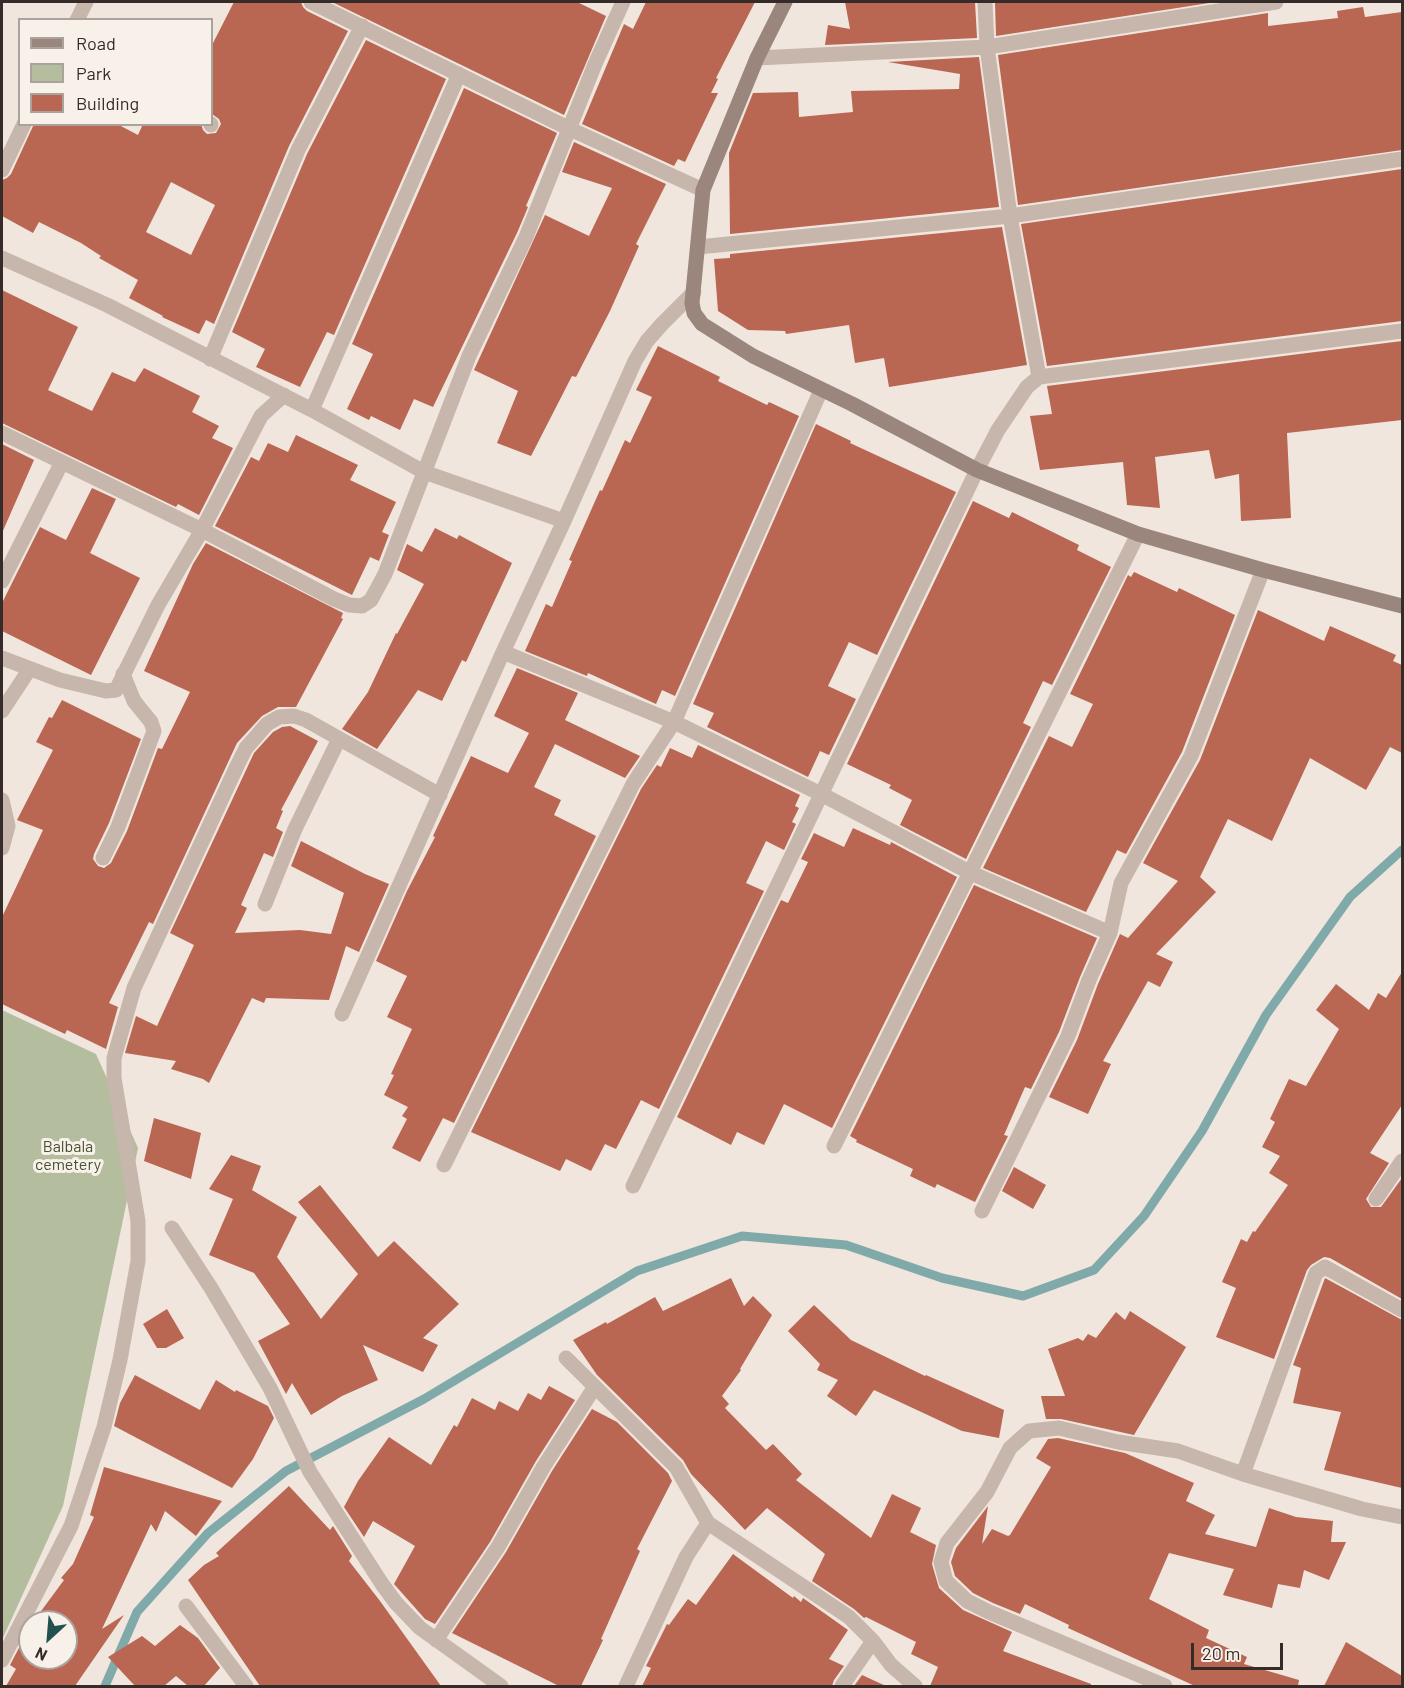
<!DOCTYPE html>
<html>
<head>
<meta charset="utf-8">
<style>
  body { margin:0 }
  #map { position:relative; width:1404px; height:1688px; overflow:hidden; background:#f0e6de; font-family:Barlow,sans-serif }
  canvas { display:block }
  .frame { position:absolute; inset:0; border:3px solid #352c29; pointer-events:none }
  .legend { position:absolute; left:18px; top:18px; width:195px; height:108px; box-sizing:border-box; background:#f8f1ea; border:2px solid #aaa29d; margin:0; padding:8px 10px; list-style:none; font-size:18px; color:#352c29 }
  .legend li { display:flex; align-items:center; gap:12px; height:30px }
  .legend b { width:30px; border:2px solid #aaa29d }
  .north { position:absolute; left:18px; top:1610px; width:60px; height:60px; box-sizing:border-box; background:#f8f1ea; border:2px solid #aaa29d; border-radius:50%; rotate:206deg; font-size:16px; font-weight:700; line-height:24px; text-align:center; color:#352c29 }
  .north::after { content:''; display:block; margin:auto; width:21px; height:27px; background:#235152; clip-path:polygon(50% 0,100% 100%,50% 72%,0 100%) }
  .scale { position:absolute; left:1191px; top:1643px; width:92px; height:27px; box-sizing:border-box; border:3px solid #352c29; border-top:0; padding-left:8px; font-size:18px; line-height:21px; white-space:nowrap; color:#352c29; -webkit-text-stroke:4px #f8f1ea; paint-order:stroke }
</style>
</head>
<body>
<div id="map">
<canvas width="1404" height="1688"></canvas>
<div class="frame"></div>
<ul class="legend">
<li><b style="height:8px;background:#9a867c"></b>Road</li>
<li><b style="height:16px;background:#b5bd9f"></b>Park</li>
<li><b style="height:16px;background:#b96652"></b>Building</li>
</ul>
<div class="north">N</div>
<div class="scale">20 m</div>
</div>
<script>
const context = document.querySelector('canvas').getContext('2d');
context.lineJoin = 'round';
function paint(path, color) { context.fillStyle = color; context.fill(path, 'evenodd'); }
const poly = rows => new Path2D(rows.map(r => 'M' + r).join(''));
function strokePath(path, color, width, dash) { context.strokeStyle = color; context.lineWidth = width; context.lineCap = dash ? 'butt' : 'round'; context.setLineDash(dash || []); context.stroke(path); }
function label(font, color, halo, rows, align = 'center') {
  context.font = font + ' Barlow,sans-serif'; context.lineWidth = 6; context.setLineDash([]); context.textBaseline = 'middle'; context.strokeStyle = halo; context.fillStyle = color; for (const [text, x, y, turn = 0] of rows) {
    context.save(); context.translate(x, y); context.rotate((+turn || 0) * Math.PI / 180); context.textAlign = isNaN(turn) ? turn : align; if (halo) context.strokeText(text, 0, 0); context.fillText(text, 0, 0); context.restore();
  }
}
paint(poly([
  [2,1010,96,1054,138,1148,63,1506,2,1640]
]), '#b5bd9f');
strokePath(poly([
  [105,1686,137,1612,208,1533,286,1471,424,1399,637,1271,742,1236,846,1245,942,1278,1023,1296,1094,1270,1144,1216,1202,1131,1266,1015,1350,897,1402,850]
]), '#80aaaa', 9);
paint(poly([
  [234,2,301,2,303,7,307,11,348,31,289,146,214,324,206,320,199,334,162,317,163,316,129,298,138,280,99,258,101,256,81,243,39,222,33,233,2,216,2,180,7,178,11,174,34,124,117,124,138,135,143,124,201,124,203,130,207,134,216,133,221,124,219,119,212,114,212,45],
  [171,182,215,205,191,255,146,232],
  [332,2,577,2,606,16,564,115],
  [646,2,755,2,716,78,718,79,711,93,718,93,685,162,678,159,674,166,582,124,624,24,633,29],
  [845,2,975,2,977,38,825,45,828,25,850,29],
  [995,2,1216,2,996,36],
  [1363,7,1365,17,1402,12,1402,150,1018,205,998,55,1268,13,1268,26,1338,18,1337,11],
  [366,40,446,79,334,335,327,332,300,387,256,367,265,349,232,332,307,154],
  [979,57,999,207,730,234,729,153,753,93,798,92,799,117,853,112,851,91,959,89,960,74,888,62],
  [464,88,557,133,526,206,528,207,517,233,433,407,414,399,400,430,371,416,369,420,347,409,373,354,352,344],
  [574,142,666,184,636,244,639,246,610,311,576,377,572,376,531,456,497,443,518,391,474,370,545,215,589,236,612,188,562,172],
  [1402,169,1402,321,1047,366,1021,224],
  [1002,227,1027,365,889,387,884,358,855,363,849,325,786,334,785,331,748,330,718,311,714,259,730,258,730,254],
  [2,290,78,327,48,390,92,411,112,372,135,382,144,368,200,396,192,412,219,426,212,438,233,448,199,515,178,504,176,507,2,423],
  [1402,341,1402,420,1287,433,1291,518,1241,521,1239,474,1215,479,1209,450,1155,457,1160,508,1127,505,1123,462,1040,470,1030,416,1052,414,1047,386],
  [658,346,720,377,718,381,767,405,769,402,799,416,675,696,662,690,656,704,588,673,587,676,525,651,546,604,552,607,572,561,569,560,600,490,602,491,625,440,630,443,652,397,636,390],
  [816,424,851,441,850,443,956,492,877,655,849,642,828,686,856,699,829,755,820,751,808,777,707,727,714,713,693,704],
  [296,435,358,465,350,480,396,502,382,532,389,535,379,561,370,557,352,595,215,526,251,457,259,461,268,443,288,452],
  [2,444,34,460,2,533],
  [92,488,116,499,90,553,140,578,91,675,2,631,2,603,40,527,66,540],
  [973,501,1009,518,1012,512,1079,545,1077,550,1111,567,1052,685,1043,681,1023,723,1031,727,966,859,900,825,912,800,889,788,891,785,847,764],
  [435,528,457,539,459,535,512,563,466,662,462,660,442,701,418,690,377,749,342,729,368,692,396,633,397,634,424,584,397,570,407,544,422,552],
  [206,543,343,613,341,618,343,619,296,707,278,707,262,716,237,743,153,924,149,922,109,1003,118,1007,106,1049,67,1030,65,1034,2,1004,2,917,43,830,17,820,53,750,36,742,49,717,52,718,62,700,141,739,109,823,94,854,93,859,98,866,104,868,111,863,127,831,158,748,162,749,190,692,144,671,193,564],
  [1134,572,1177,592,1179,588,1235,615,1182,752,1126,854,1117,850,1086,912,983,868,1049,736,1072,747,1093,704,1070,694,1128,575,1131,577],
  [1258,610,1324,641,1330,626,1396,655,1393,661,1402,665,1402,753,1390,747,1366,790,1310,758,1272,841,1228,819,1200,877,1216,892,1156,954,1173,962,1160,987,1148,981,1103,1061,1111,1064,1088,1114,1049,1097,1077,1040,1098,984,1120,934,1128,938,1178,881,1143,863,1200,760],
  [517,668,578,693,565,720,640,756,625,778,555,744,534,787,561,800,554,815,596,836,454,1123,443,1118,420,1162,392,1148,407,1119,402,1116,408,1107,384,1095,394,1075,391,1074,412,1029,387,1017,407,976,376,961,407,891,435,837,433,836,471,756,508,773,529,733,494,716],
  [290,726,318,741,281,810,283,811,276,828,283,832,273,857,264,853,241,905,247,908,235,933,300,930,331,934,344,893,291,866,301,841,365,874,389,884,359,952,346,946,329,1000,266,998,264,1003,252,998,209,1083,203,1079,171,1069,176,1061,125,1053,136,1016,157,1026,194,945,170,933,254,753,273,732,282,727],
  [698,745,800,795,795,806,799,808,792,822,796,824,784,850,766,841,746,883,764,891,659,1109,641,1100,616,1149,605,1144,591,1171,566,1159,560,1171,471,1132,641,789,657,765,661,767,670,748,692,758],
  [853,828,890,845,891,842,957,877,832,1128,784,1104,764,1145,737,1132,731,1145,677,1117,781,900,788,903,808,862,801,859,814,833,844,847],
  [974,885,1097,938,1080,977,1059,1032,1031,1089,1025,1087,1004,1135,1008,1136,975,1202,937,1184,935,1188,910,1176,913,1169,856,1142,857,1140,850,1136],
  [1402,972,1402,1105,1370,1153,1389,1163,1366,1199,1371,1207,1381,1207,1402,1178,1402,1299,1330,1258,1324,1257,1311,1265,1307,1270,1274,1359,1216,1337,1236,1288,1222,1282,1241,1239,1247,1242,1253,1231,1255,1232,1288,1185,1269,1173,1280,1156,1262,1147,1275,1122,1270,1119,1289,1079,1306,1086,1339,1029,1316,1010,1336,984,1369,1010,1378,993,1386,998],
  [154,1118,201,1133,191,1179,144,1161],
  [231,1155,261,1166,252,1190,297,1217,277,1257,321,1319,358,1274,298,1202,320,1185,378,1257,394,1241,459,1304,423,1338,438,1345,423,1372,363,1345,378,1380,342,1396,311,1415,292,1383,286,1394,258,1341,290,1324,254,1273,209,1255,233,1199,209,1189],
  [1014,1167,1046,1185,1033,1209,1002,1191],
  [731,1278,744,1306,753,1296,772,1315,740,1369,741,1370,722,1396,729,1404,725,1408,766,1450,773,1444,802,1474,796,1480,871,1538,892,1494,921,1508,910,1532,936,1545,932,1564,939,1588,963,1610,1012,1632,1003,1651,1091,1684,1091,1686,930,1686,938,1667,911,1654,916,1642,866,1617,864,1618,854,1609,812,1581,825,1554,767,1508,745,1530,691,1474,683,1460,597,1375,573,1340,606,1322,607,1324,655,1297,663,1311],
  [1325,1278,1402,1320,1402,1488,1324,1470,1341,1412,1293,1403,1301,1368,1293,1365],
  [814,1305,851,1340,925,1376,926,1375,1004,1410,999,1438,962,1431,874,1390,856,1416,827,1396,838,1380,817,1370,820,1364,788,1331],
  [167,1309,184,1338,166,1348,157,1348,143,1324],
  [1130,1311,1186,1347,1134,1435,1061,1419,1046,1419,1041,1396,1065,1396,1048,1349,1078,1338,1083,1341,1088,1334,1096,1338,1116,1312,1125,1320],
  [135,1375,200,1410,216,1380,235,1392,236,1390,268,1406,274,1418,253,1459,232,1488,114,1426,120,1403],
  [549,1386,575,1400,536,1461,490,1542,435,1624,425,1619,394,1584,415,1546,373,1521,364,1537,344,1507,358,1481,389,1437,431,1465,454,1425,457,1427,472,1398,495,1410,499,1401,518,1411,528,1393,541,1400],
  [592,1409,617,1422,668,1473,672,1481,637,1549,640,1551,601,1639,603,1640,581,1686,559,1686,452,1633,506,1552,552,1471],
  [1058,1438,1125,1453,1194,1483,1186,1501,1215,1515,1205,1534,1256,1547,1269,1508,1296,1517,1333,1521,1331,1542,1346,1542,1329,1580,1304,1570,1300,1588,1278,1584,1272,1608,1223,1595,1234,1569,1169,1553,1149,1599,1209,1630,1206,1638,1247,1657,1244,1664,1299,1680,1298,1686,1195,1686,1068,1628,1069,1625,1025,1604,1020,1614,993,1603,973,1593,955,1576,951,1562,956,1548,988,1506,982,1544,992,1529,1008,1536,1010,1535,1051,1467,1036,1458,1048,1439],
  [104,1467,222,1501,196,1536,165,1511,156,1532,151,1524,102,1629,124,1615,75,1686,6,1686,16,1669,10,1665,30,1627,30,1658,66,1658,66,1622,33,1622,64,1580,61,1578,73,1564,94,1517,90,1515],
  [289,1486,330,1530,333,1526,352,1556,349,1561,380,1601,441,1686,260,1686,188,1580,204,1565,219,1556,216,1553],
  [733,1554,793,1598,794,1596,801,1602,803,1598,848,1630,829,1659,844,1666,834,1680,832,1686,642,1686,651,1668,646,1666,667,1624,669,1625,688,1599,696,1605],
  [180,1625,198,1638,220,1668,204,1686,188,1686,176,1676,164,1686,135,1686,108,1657,142,1636,155,1646],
  [1346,1642,1402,1676,1402,1686,1324,1686],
  [862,1675,886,1686,854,1686]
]), '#b96652');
strokePath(poly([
  [311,2,570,129,703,190],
  [985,2,987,47,1010,216,1039,377],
  [77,20,86,2],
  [757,58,987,47,1276,2],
  [211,124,211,125],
  [2,170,24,124],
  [698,247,1010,216,1402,159],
  [2,258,107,305,312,410,424,472,564,521],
  [210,359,298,150,362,26],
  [312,410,459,74],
  [2,433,202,530,334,599,349,605,362,606,371,600,385,574,469,356,526,237,595,64,623,2],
  [2,581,62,462],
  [503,652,674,722,821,794,971,873,1110,933],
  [2,658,60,680,106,691,116,690,158,605,202,530,261,416,284,395],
  [2,711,29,670],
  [2,800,8,826,2,848],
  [103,858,118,827,154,731,151,722,134,701,123,674],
  [265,904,295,829,339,739],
  [342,1014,503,652,564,521,635,361,647,341,662,324,694,292],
  [834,1146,1138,534],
  [444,1165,633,784,674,722,821,390],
  [633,1186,977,470,998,430,1027,387,1039,377,1402,331],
  [1376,1199,1402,1161],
  [982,1211,1068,1036,1089,980,1110,933,1121,883,1191,756,1263,570],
  [172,1228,211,1288,270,1388,310,1472,382,1584,396,1603,420,1628,501,1686],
  [566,1358,676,1467,708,1523,849,1617,873,1641,891,1665,915,1686],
  [1243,1474,1316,1273,1325,1267,1402,1310],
  [186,1606,246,1686],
  [436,1640,498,1547,544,1466,594,1388],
  [2,1660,71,1526,104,1427,120,1360,138,1261,138,1221,114,1078,114,1058,134,988,237,766,246,748,267,724,279,717,294,716,306,720,440,795],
  [626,1686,686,1557,708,1523],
  [842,1686,873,1641],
  [1165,1686,989,1612,967,1601,946,1581,941,1562,947,1543,987,1492,1010,1448,1029,1431,1059,1428,1118,1442,1178,1451,1243,1474,1362,1509,1402,1517]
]), '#c7b6ab', 15);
strokePath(poly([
  [785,2,757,58,703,190,692,303,694,313,702,324,753,356,852,404,977,470,1138,534,1263,570,1402,606]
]), '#9a867c', 15);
label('16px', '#465130', '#f8f1ea', [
  ["Balbala",68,1147],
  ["cemetery",68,1165]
]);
</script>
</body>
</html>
